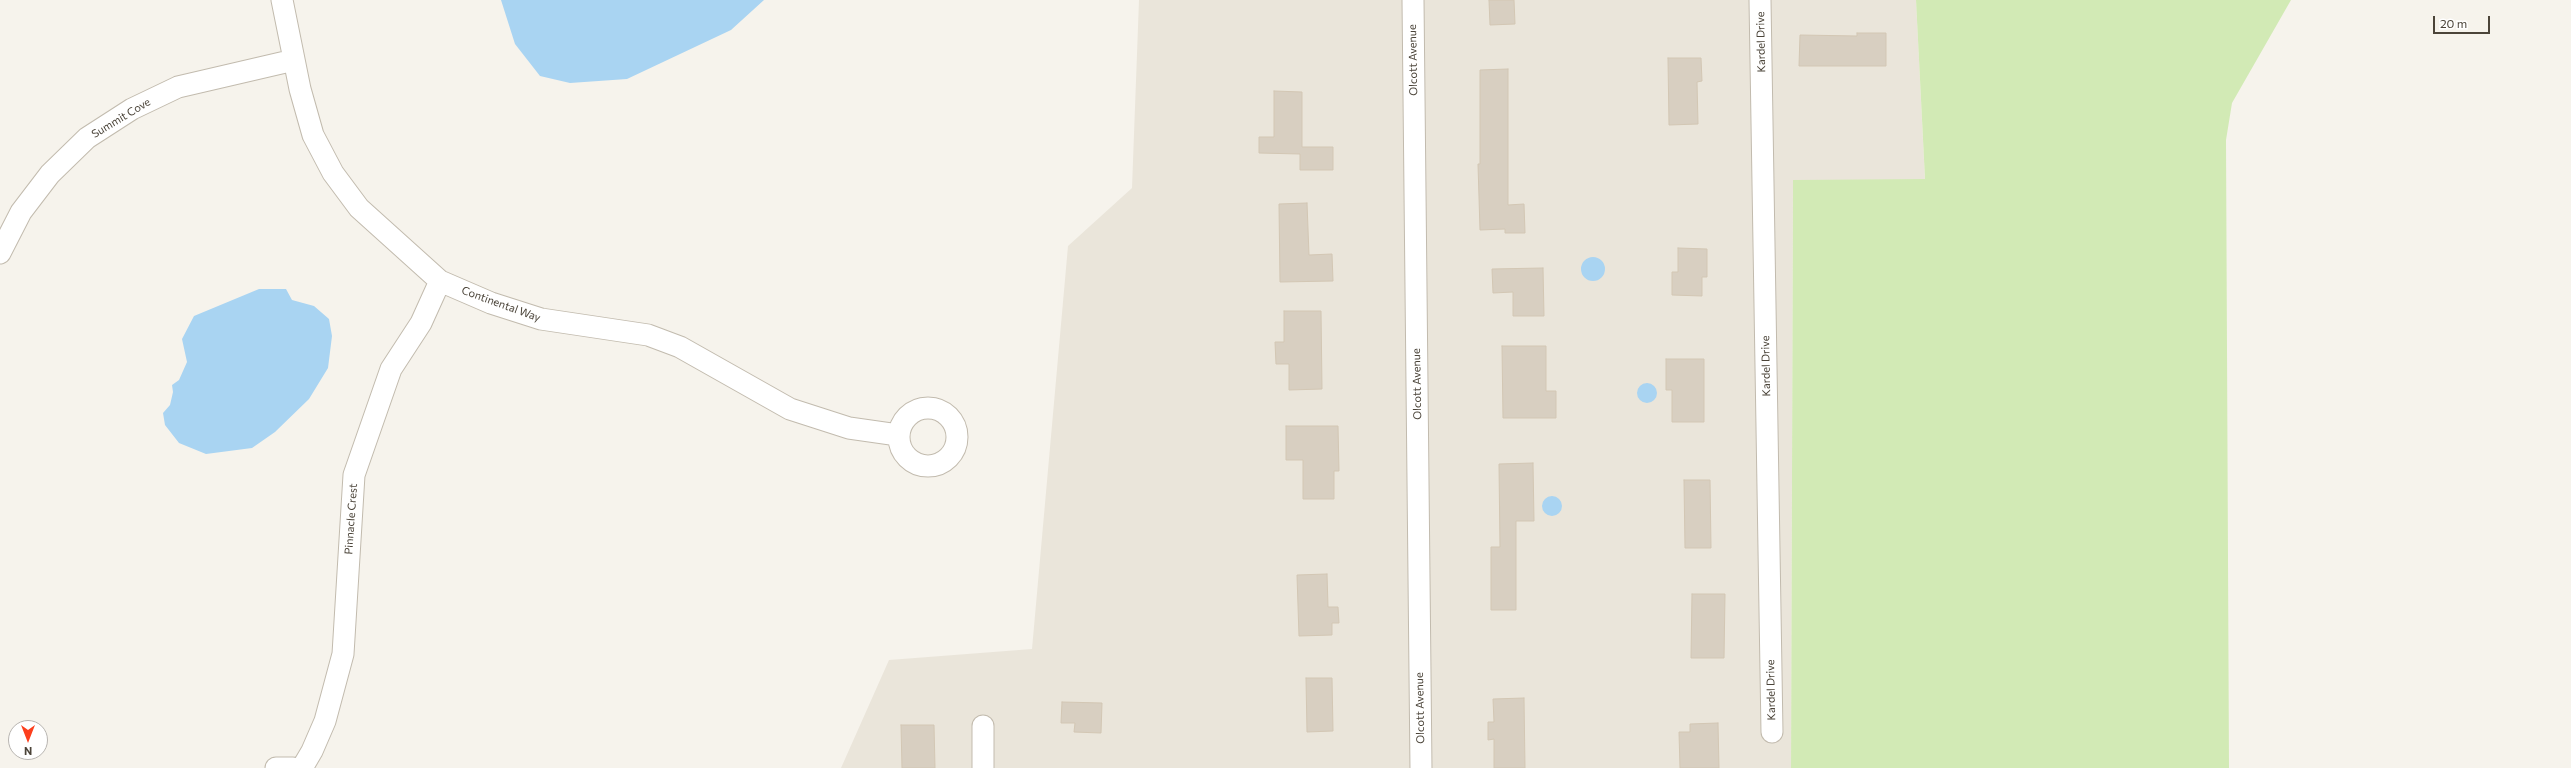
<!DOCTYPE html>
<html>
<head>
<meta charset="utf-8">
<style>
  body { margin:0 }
  #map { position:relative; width:2571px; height:768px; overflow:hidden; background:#f6f3ec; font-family:Commissioner,sans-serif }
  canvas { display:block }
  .north { position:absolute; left:8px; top:720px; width:40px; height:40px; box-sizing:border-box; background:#fff; border:1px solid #b7b4b0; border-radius:50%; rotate:180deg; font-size:11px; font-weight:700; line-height:16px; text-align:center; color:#4b4439 }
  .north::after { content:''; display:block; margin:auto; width:14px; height:18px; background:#fc3f1d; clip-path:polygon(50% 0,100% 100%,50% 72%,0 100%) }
  .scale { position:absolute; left:2433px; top:16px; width:57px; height:18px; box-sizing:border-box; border:2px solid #4b4439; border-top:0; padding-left:5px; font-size:12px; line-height:14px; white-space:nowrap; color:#4b4439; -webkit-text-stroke:3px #fff; paint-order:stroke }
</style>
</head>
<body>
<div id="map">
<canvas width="2571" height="768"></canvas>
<div class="north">N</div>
<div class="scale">20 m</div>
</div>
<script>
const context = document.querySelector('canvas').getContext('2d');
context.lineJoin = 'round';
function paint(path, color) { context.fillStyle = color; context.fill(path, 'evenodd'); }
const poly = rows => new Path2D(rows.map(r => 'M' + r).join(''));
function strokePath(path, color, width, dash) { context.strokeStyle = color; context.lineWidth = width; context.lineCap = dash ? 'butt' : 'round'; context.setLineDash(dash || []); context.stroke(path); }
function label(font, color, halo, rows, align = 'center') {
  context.font = font + ' Commissioner,sans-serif'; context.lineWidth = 3; context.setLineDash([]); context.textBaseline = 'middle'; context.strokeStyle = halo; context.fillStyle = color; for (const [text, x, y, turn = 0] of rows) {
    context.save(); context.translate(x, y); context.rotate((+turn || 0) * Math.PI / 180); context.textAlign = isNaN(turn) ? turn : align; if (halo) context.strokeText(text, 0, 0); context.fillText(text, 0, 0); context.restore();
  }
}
paint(poly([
  [1139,0,1916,0,1925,180,1793,180,1791,768,841,768,889,660,1032,649,1068,246,1132,188]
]), '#eae5da');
paint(poly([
  [1916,0,2291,0,2232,103,2226,140,2229,768,1791,768,1793,180,1925,179]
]), '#d2eab5');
paint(poly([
  [501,0,764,0,731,30,627,79,570,83,540,76,515,44],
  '1581 269a12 12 0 1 1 24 0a12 12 0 1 1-24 0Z',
  [259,289,286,289,292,300,314,306,329,319,332,336,328,368,309,399,275,432,252,448,206,454,179,443,165,425,163,413,170,405,173,392,172,385,179,380,187,362,182,339,194,316],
  '1637 393a10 10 0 1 1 20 0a10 10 0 1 1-20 0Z',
  '1542 506a10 10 0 1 1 20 0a10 10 0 1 1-20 0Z'
]), '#a9d4f2');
const building = poly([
  [1489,0,1514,0,1515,24,1490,25,1489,0],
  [1857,33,1886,33,1886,66,1799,66,1800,35,1857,36,1857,33],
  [1668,58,1701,58,1702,81,1697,82,1698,124,1669,125,1668,58],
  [1508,69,1508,205,1524,204,1525,233,1505,233,1505,229,1480,230,1478,164,1480,164,1480,70,1508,69],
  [1274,91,1302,92,1302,147,1333,147,1333,170,1300,170,1300,154,1259,153,1259,137,1274,137,1274,91],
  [1307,203,1309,255,1332,254,1333,281,1280,282,1279,204,1307,203],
  [1678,248,1707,249,1707,277,1702,277,1702,296,1672,295,1672,272,1678,272,1678,248],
  [1543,268,1544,316,1513,316,1513,292,1493,293,1492,269,1543,268],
  [1284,311,1321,311,1322,389,1289,390,1289,364,1276,364,1275,342,1284,342,1284,311],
  [1502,346,1546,346,1546,391,1556,391,1556,418,1503,418,1502,346],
  [1666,359,1704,359,1704,422,1672,422,1672,390,1666,390,1666,359],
  [1286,426,1338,426,1339,471,1334,471,1334,499,1303,499,1303,460,1286,460,1286,426],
  [1533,463,1534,521,1516,521,1516,610,1491,610,1491,547,1500,547,1499,464,1533,463],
  [1684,480,1710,480,1711,548,1685,548,1684,480],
  [1327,574,1328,607,1338,607,1339,623,1332,623,1332,635,1299,636,1297,575,1327,574],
  [1692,594,1725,594,1724,658,1691,658,1692,594],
  [1306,678,1332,678,1333,731,1307,732,1306,678],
  [1524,698,1525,768,1494,768,1494,739,1488,740,1488,722,1494,722,1493,699,1524,698],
  [1062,702,1102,703,1101,733,1074,732,1075,723,1061,723,1062,702],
  [1718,723,1719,768,1680,768,1679,732,1690,732,1690,724,1718,723],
  [901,725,934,725,935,768,902,768,901,725]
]);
paint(building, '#d8cfc1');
strokePath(building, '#d3c7b4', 1);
const street = poly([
  [282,0,300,89,313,135,333,173,359,208,440,281,491,303,541,319,648,335,680,347,790,409,849,428,898,435],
  [1413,0,1421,768],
  [1760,0,1772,732],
  [0,253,21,212,50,174,87,138,132,109,178,87,294,60],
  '899 437a29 29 0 1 1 58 0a29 29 0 1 1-58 0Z',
  [983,726,983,768],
  [276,768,293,768],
  [302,768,312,751,325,721,343,654,354,475,391,369,421,323,440,281]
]);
strokePath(street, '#c2bbae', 23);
strokePath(street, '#fff', 21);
label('11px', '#4b4439', '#fff', [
  ["Kardel Drive",1761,42,-91],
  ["Olcott Avenue",1413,60,-91],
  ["Summit Cove",121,118,-31],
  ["Continental Way",501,304,20],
  ["Kardel Drive",1766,366,-91],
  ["Olcott Avenue",1417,384,-91],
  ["Pinnacle Crest",351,519,-86],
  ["Kardel Drive",1771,690,-91],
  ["Olcott Avenue",1420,708,-91]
]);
</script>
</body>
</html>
